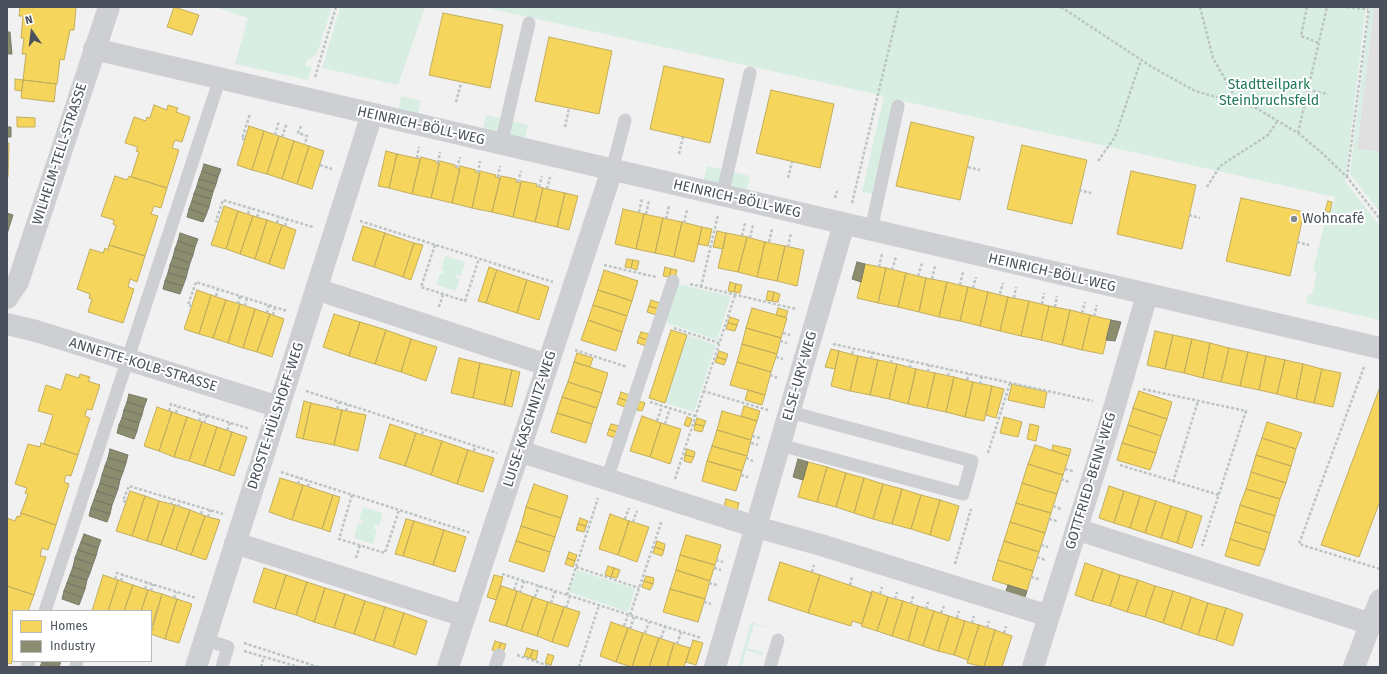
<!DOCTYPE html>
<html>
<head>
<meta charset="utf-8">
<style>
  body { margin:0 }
  #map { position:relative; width:1387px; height:674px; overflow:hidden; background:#f2f1f1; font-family:"Fira Sans",sans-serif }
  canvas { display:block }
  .frame { position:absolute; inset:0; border:8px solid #4a515c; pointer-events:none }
  .legend { position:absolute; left:12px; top:610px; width:140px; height:52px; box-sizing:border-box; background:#fff; border:1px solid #b7b9be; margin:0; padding:5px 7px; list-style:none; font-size:12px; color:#4a515c }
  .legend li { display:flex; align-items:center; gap:8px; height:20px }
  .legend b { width:20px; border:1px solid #b7b9be }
  .north { position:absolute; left:12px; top:12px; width:40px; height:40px; -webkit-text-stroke:3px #fff; paint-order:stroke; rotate:346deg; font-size:11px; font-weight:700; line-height:16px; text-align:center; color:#4a515c }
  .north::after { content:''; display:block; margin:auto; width:14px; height:18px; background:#4a515c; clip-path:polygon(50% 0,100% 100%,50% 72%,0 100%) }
</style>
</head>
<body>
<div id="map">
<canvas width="1387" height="674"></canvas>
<div class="frame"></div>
<ul class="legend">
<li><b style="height:11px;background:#f6d55c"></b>Homes</li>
<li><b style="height:11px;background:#8c8c6e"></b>Industry</li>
</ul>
<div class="north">N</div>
</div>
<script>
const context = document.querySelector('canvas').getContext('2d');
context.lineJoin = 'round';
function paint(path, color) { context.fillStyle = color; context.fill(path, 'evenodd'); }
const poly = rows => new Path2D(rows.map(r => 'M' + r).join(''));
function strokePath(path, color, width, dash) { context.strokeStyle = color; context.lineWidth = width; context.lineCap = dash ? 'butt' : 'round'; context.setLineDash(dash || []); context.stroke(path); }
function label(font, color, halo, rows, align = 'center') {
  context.font = font + ' "Fira Sans",sans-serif'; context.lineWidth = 4; context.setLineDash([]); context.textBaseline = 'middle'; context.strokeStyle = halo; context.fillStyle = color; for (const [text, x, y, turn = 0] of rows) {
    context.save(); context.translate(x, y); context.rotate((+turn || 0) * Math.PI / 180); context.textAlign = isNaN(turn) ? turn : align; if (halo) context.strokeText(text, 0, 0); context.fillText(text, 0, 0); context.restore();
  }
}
paint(poly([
  [1374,7,1380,7,1380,152,1357,149]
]), '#e0e0e1');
paint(poly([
  [215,7,332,7,317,54,307,60,305,65,312,67,308,80,235,64,248,18],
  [340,7,425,7,398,85,322,68],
  [483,7,1366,7,1345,181,1380,226,1380,320,1306,303,1308,294,1312,295,1317,272,1313,271,1327,212,1331,212,1335,197,894,99,872,194,862,192,884,96],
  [1370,7,1374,7,1357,149,1380,152,1380,212,1350,174],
  [401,96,421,101,417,118,398,113],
  [486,115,528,125,524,142,482,133],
  [707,166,750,176,746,193,703,183],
  [445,256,465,262,461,276,457,275,456,278,460,279,456,291,436,285,440,273,443,274,444,270,441,269],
  [677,284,731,296,717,340,665,322],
  [687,335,716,345,694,412,665,403],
  [363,507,383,513,379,526,375,525,374,529,377,530,373,544,354,538,358,523,362,524,363,521,359,520],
  [577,570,635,589,628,612,569,592],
  [751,622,804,639,754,624,747,648,763,652,762,655,746,650,742,666,739,665]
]), '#d8eee3');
const homes = poly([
  [20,7,76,7,74,30,70,30,64,60,60,59,57,84,23,80,26,54,22,54,24,38,21,38,23,16,19,16,20,7],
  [174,7,199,15,192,35,167,27,174,7],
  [443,13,503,25,490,88,429,75,443,13],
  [549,37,612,51,599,114,535,101,549,37],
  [664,66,724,79,710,143,650,129,664,66],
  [15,79,23,80,22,91,15,90,15,79],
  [23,80,56,84,54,102,21,98,23,80],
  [771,90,834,104,820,168,756,153,771,90],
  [154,105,167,110,168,105,178,108,176,112,190,117,182,142,175,140,172,148,179,150,167,188,131,177,139,152,136,151,138,147,125,143,134,117,146,121,147,117,150,118,154,105],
  [17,117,35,118,35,127,17,127,17,117],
  [911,122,974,137,960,200,896,186,911,122],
  [249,126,264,131,252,170,237,165,249,126],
  [264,131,279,136,267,174,252,170,264,131],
  [279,136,294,141,282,179,267,174,279,136],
  [294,141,309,146,297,184,282,179,294,141],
  [7,143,9,143,8,177,7,177,7,143],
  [1022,145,1087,160,1072,224,1007,209,1022,145],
  [309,146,324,151,312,189,297,184,309,146],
  [386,151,397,154,389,188,378,186,386,151],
  [397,154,420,159,412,194,389,188,397,154],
  [421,157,436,161,436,163,439,164,431,198,412,194,421,157],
  [440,161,455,165,455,167,460,169,452,203,431,198,440,161],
  [460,166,476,170,475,172,480,173,472,208,452,203,460,166],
  [480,171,496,175,495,177,500,178,492,212,472,208,480,171],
  [1131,171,1196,185,1182,249,1117,234,1131,171],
  [115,176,127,180,129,176,167,188,161,208,154,206,151,214,158,216,145,256,109,245,116,226,113,224,114,220,101,216,115,176],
  [501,176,516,179,516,182,521,183,513,217,492,212,501,176],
  [521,181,537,184,536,186,543,188,535,222,513,217,521,181],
  [543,188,565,193,557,227,535,222,543,188],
  [565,193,578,196,569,230,557,227,565,193],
  [1241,198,1304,212,1290,276,1226,261,1241,198],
  [1328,201,1332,202,1330,212,1325,211,1328,201],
  [224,206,238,211,226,249,211,245,224,206],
  [623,209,644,214,636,249,615,244,623,209],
  [238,211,253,216,240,254,226,249,238,211],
  [644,214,663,218,655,253,636,249,644,214],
  [253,216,267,220,255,259,240,254,253,216],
  [663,218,682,222,674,257,655,253,663,218],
  [267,220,282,225,269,264,255,259,267,220],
  [682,222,702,227,694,262,674,257,682,222],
  [282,225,296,230,284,269,269,264,282,225],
  [363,226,385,233,374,267,352,260,363,226],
  [702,227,712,229,708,246,698,244,702,227],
  [717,231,726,233,723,249,713,247,717,231],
  [385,233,414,243,403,277,374,267,385,233],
  [726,233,747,237,738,272,718,268,726,233],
  [747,237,765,242,757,277,738,272,747,237],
  [765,242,785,246,777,281,757,277,765,242],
  [414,243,423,245,411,280,403,277,414,243],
  [109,245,145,256,137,282,130,279,128,287,134,289,123,323,88,312,92,299,89,298,90,294,77,289,90,249,103,253,105,248,108,250,109,245],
  [785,246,804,250,797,286,777,281,785,246],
  [627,259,633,260,631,268,625,267,627,259],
  [633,260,639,261,637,270,631,268,633,260],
  [865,264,886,268,878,303,857,298,865,264],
  [489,267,497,270,486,303,478,301,489,267],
  [665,267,671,269,669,277,663,276,665,267],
  [886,268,906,273,898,307,878,303,886,268],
  [671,269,677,270,675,278,669,277,671,269],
  [497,270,527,280,517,313,486,303,497,270],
  [604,270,638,281,632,301,598,290,604,270],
  [906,273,926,278,919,312,898,307,906,273],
  [926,278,947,282,939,317,919,312,926,278],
  [527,280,549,287,539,320,517,313,527,280],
  [730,282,736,284,734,292,728,291,730,282],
  [947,282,968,287,960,321,939,317,947,282],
  [736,284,742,285,740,293,734,292,736,284],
  [968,287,988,292,980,326,960,321,968,287],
  [197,290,211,295,199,334,184,329,197,290],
  [598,290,632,301,627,316,593,305,598,290],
  [768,291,774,292,772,301,766,300,768,291],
  [774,292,780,294,778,302,772,301,774,292],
  [988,292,1008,297,1000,331,980,326,988,292],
  [211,295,226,300,213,338,199,334,211,295],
  [1008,297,1029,301,1021,336,1000,331,1008,297],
  [226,300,240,304,228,343,213,338,226,300],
  [651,300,660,303,658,309,649,306,651,300],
  [1029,301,1049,306,1041,340,1021,336,1029,301],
  [240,304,255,309,243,348,228,343,240,304],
  [593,305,627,316,622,332,588,320,593,305],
  [649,306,658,309,656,315,647,312,649,306],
  [1049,306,1070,310,1062,345,1041,340,1049,306],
  [752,308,787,318,781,338,746,328,752,308],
  [778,308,788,311,786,317,776,315,778,308],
  [255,309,270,314,257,352,243,348,255,309],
  [1070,310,1090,315,1082,350,1062,345,1070,310],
  [270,314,284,319,272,357,257,352,270,314],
  [334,314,360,322,349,356,323,347,334,314],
  [1090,315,1111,320,1103,354,1082,350,1090,315],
  [730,317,739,320,737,325,728,323,730,317],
  [588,320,622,332,616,351,581,340,588,320],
  [360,322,386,330,375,364,349,356,360,322],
  [728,323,737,325,735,331,726,329,728,323],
  [746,328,781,338,777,354,742,344,746,328],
  [386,330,411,339,401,372,375,364,386,330],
  [671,330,687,335,665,403,649,398,671,330],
  [1155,331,1173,335,1165,369,1147,365,1155,331],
  [641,332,649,334,647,340,639,337,641,332],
  [1173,335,1192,339,1184,373,1165,369,1173,335],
  [639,337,647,340,646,346,637,343,639,337],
  [411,339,437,347,426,381,401,372,411,339],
  [1192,339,1210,343,1203,378,1184,373,1192,339],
  [1210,343,1229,348,1221,382,1203,378,1210,343],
  [742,344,777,354,771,372,737,362,742,344],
  [1229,348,1248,352,1240,386,1221,382,1229,348],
  [831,349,839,351,835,369,825,367,831,349],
  [719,351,728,354,726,360,717,357,719,351],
  [839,351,858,356,850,391,831,386,839,351],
  [1248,352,1266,356,1259,390,1240,386,1248,352],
  [577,353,593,358,590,367,574,362,577,353],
  [858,356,878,360,870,395,850,391,858,356],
  [1266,356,1285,360,1277,394,1259,390,1266,356],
  [717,357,726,360,724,365,715,362,717,357],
  [459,358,480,363,473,398,451,393,459,358],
  [878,360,897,364,889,399,870,395,878,360],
  [1285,360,1303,364,1296,399,1277,394,1285,360],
  [574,362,608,373,602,393,568,382,574,362],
  [737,362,771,372,765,395,730,385,737,362],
  [480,363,512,370,504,405,473,398,480,363],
  [897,364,916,369,908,404,889,399,897,364],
  [1303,364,1322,369,1314,403,1296,399,1303,364],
  [916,369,935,373,927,408,908,404,916,369],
  [1322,369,1341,373,1333,407,1314,403,1322,369],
  [512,370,520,372,512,407,504,405,512,370],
  [935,373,954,377,946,412,927,408,935,373],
  [66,374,79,378,80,374,90,377,88,381,100,385,92,410,87,409,86,412,85,416,90,418,78,455,44,444,53,415,38,411,46,385,61,390,66,374],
  [954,377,973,382,965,417,946,412,954,377],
  [568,382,602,393,597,408,562,397,568,382],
  [973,382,992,386,984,421,965,417,973,382],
  [1012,384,1047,392,1044,408,1008,400,1012,384],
  [992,386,1004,389,996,418,986,415,992,386],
  [1380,387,1380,501,1359,557,1321,545,1380,387],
  [748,390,765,395,762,405,745,400,748,390],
  [1139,391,1172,402,1167,419,1133,408,1139,391],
  [621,392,629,395,628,401,619,398,621,392],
  [562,397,597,408,592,424,557,413,562,397],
  [619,398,628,401,625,407,617,404,619,398],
  [304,401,311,403,303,439,296,437,304,401],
  [639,401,645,403,642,411,637,410,639,401],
  [311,403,342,410,334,445,303,439,311,403],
  [744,406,760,411,757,421,741,416,744,406],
  [157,407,172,412,159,451,144,446,157,407],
  [1133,408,1167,419,1161,436,1128,425,1133,408],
  [342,410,366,415,358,451,334,445,342,410],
  [722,411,757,421,751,440,717,430,722,411],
  [172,412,187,417,174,457,159,451,172,412],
  [557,413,592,424,586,443,551,432,557,413],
  [642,416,661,423,650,457,630,451,642,416],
  [187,417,202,422,189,461,174,457,187,417],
  [687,417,692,419,689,427,684,425,687,417],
  [1004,417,1022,422,1018,437,1000,433,1004,417],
  [697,418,706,421,704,426,695,424,697,418],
  [202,422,217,427,204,466,189,461,202,422],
  [1267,422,1302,433,1296,449,1262,438,1267,422],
  [661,423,681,429,670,464,650,457,661,423],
  [390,424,416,433,405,466,379,458,390,424],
  [611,424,619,426,617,432,609,429,611,424],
  [695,424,704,426,702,432,694,430,695,424],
  [1030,424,1039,426,1036,441,1027,439,1030,424],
  [1128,425,1161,436,1156,453,1122,443,1128,425],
  [217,427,232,432,219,471,204,466,217,427],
  [609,429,617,432,615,438,607,435,609,429],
  [717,430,751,440,747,456,712,446,717,430],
  [232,432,247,437,234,476,219,471,232,432],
  [416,433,442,441,431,475,405,466,416,433],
  [1262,438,1296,449,1291,466,1256,455,1262,438],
  [442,441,468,450,457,484,431,475,442,441],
  [41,443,78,455,71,476,66,475,64,482,69,484,56,525,21,513,28,494,25,493,27,488,15,484,28,444,40,447,41,443],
  [1122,443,1156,453,1150,470,1117,460,1122,443],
  [1035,445,1069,456,1063,475,1028,464,1035,445],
  [1053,445,1071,449,1069,456,1052,450,1053,445],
  [712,446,747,456,742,471,707,461,712,446],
  [687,449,695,452,694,457,685,455,687,449],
  [468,450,494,458,483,492,457,484,468,450],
  [685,455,694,457,691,463,684,461,685,455],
  [1256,455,1291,466,1286,483,1251,472,1256,455],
  [707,461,742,471,736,491,702,481,707,461],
  [808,462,827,467,817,502,798,497,808,462],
  [1028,464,1063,475,1057,494,1022,483,1028,464],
  [827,467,846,473,836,507,817,502,827,467],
  [1251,472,1286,483,1280,499,1246,489,1251,472],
  [846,473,864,478,854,513,836,507,846,473],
  [280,478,303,485,292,520,269,512,280,478],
  [864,478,883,484,873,519,854,513,864,478],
  [1022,483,1057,494,1051,513,1016,503,1022,483],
  [534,484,568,496,561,518,526,507,534,484],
  [883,484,902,489,892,524,873,519,883,484],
  [303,485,333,495,322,529,292,520,303,485],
  [1109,486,1124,491,1114,523,1099,518,1109,486],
  [902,489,921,495,911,529,892,524,902,489],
  [1246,489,1280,499,1275,516,1240,505,1246,489],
  [130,491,145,496,132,536,116,531,130,491],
  [1124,491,1140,496,1130,528,1114,523,1124,491],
  [333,495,340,497,330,532,322,529,333,495],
  [921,495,940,500,930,535,911,529,921,495],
  [145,496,159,501,147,541,132,536,145,496],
  [1140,496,1156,501,1145,533,1130,528,1140,496],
  [726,499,739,503,737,511,724,507,726,499],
  [940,500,959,506,949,541,930,535,940,500],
  [159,501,175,505,161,545,147,541,159,501],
  [1156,501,1171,506,1161,538,1145,533,1156,501],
  [1016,503,1051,513,1045,533,1010,522,1016,503],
  [175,505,190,510,176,550,161,545,175,505],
  [1240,505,1275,516,1270,533,1235,522,1240,505],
  [1171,506,1187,511,1177,543,1161,538,1171,506],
  [526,507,561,518,555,537,521,526,526,507],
  [190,510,205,516,191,555,176,550,190,510],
  [1187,511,1202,516,1192,548,1177,543,1187,511],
  [21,513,56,525,48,550,42,548,40,556,46,557,34,595,7,586,7,518,15,521,17,516,20,517,21,513],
  [610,514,629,521,618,555,599,549,610,514],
  [205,516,220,520,206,560,191,555,205,516],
  [580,518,588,521,586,526,578,524,580,518],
  [406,519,414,521,403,556,395,554,406,519],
  [414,521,444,530,433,565,403,556,414,521],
  [629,521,649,527,637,562,618,555,629,521],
  [1010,522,1045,533,1039,552,1004,541,1010,522],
  [1235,522,1270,533,1265,550,1230,539,1235,522],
  [578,524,586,526,584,532,576,530,578,524],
  [521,526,555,537,550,552,516,541,521,526],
  [444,530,466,537,455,572,433,565,444,530],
  [686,535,721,545,715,565,680,555,686,535],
  [1230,539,1265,550,1259,566,1225,556,1230,539],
  [516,541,550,552,544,572,509,561,516,541],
  [657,541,665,544,664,550,655,547,657,541],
  [1004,541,1039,552,1033,571,998,560,1004,541],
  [655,547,664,550,662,556,653,553,655,547],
  [569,552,577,555,575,561,567,558,569,552],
  [680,555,715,565,710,581,676,570,680,555],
  [567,558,575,561,573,567,565,564,567,558],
  [998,560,1033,571,1027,591,992,580,998,560],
  [780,562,820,575,808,613,768,600,780,562],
  [1085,563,1103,569,1092,601,1075,595,1085,563],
  [608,566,614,568,611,577,605,575,608,566],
  [264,568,286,575,275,609,253,602,264,568],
  [614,568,620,570,617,578,611,577,614,568],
  [1103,569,1120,575,1110,606,1092,601,1103,569],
  [676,570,710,581,705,599,670,589,676,570],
  [103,575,118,580,108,611,92,611,103,575],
  [286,575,307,582,296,615,275,609,286,575],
  [494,575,503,577,496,600,487,597,494,575],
  [820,575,872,593,862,624,852,621,851,626,808,613,820,575],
  [1120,575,1138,580,1127,612,1110,606,1120,575],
  [646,576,654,578,653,584,644,581,646,576],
  [118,580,133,585,124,611,108,611,118,580],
  [1138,580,1155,586,1145,617,1127,612,1138,580],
  [644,581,653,584,650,590,642,587,644,581],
  [307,582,325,588,314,622,296,615,307,582],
  [133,585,148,590,141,611,124,611,133,585],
  [7,586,34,595,28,611,13,611,13,659,11,664,7,663,7,586],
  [501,586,517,591,506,626,489,621,501,586],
  [1155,586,1173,591,1163,623,1145,617,1155,586],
  [325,588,345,594,334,628,314,622,325,588],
  [670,589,705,599,698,622,663,612,670,589],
  [148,590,162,594,151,629,151,611,141,611,148,590],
  [517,591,533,597,521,631,506,626,517,591],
  [872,591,888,597,877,631,861,626,872,591],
  [1173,591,1191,597,1181,629,1163,623,1173,591],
  [162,594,177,599,165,639,151,634,162,594],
  [345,594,365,601,354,634,334,628,345,594],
  [533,597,548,602,537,636,521,631,533,597],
  [888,597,903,601,892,636,877,631,888,597],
  [1191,597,1208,603,1198,635,1181,629,1191,597],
  [177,599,192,604,179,643,165,639,177,599],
  [365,601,385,607,374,641,354,634,365,601],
  [903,601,918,606,908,641,892,636,903,601],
  [548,602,564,607,552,642,537,636,548,602],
  [1208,603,1226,608,1216,640,1198,635,1208,603],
  [918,606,934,611,923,646,908,641,918,606],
  [385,607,404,613,393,647,374,641,385,607],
  [564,607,580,612,568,647,552,642,564,607],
  [1226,608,1243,614,1233,646,1216,640,1226,608],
  [934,611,949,616,938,651,923,646,934,611],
  [404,613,427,621,416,655,393,647,404,613],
  [949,616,965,621,954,655,938,651,949,616],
  [965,621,979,625,968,660,954,655,965,621],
  [611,622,628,628,616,662,600,656,611,622],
  [979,625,995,630,984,667,967,663,979,625],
  [628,628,643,633,632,667,616,662,628,628],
  [995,630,1012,636,1002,667,984,667,995,630],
  [643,633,659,638,649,667,632,667,643,633],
  [659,638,674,643,667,667,649,667,659,638],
  [693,640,703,643,696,665,686,662,693,640],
  [495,641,501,643,498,651,492,650,495,641],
  [501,643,506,644,503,653,498,651,501,643],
  [674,643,690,648,684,667,667,667,674,643],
  [527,648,533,650,530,658,524,656,527,648],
  [533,650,538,651,536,660,530,658,533,650],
  [548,654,554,656,551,665,545,663,548,654]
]);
paint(homes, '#f6d55c');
strokePath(homes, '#c2ad5c', 1);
const industry = poly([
  [7,32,10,32,12,54,7,54,7,32],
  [7,127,11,127,11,137,7,137,7,127],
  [204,164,221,169,218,177,202,171,204,164],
  [202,171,218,177,216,184,199,179,202,171],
  [199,179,216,184,213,192,197,186,199,179],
  [197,186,213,192,211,199,194,194,197,186],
  [194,194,211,199,209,207,192,201,194,194],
  [192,201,209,207,206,215,189,209,192,201],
  [189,209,206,215,203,222,187,217,189,209],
  [7,213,13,215,7,234,7,213],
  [180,233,198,239,195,247,178,241,180,233],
  [178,241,195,247,193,255,175,249,178,241],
  [175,249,193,255,190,263,173,257,175,249],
  [173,257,190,263,188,270,170,265,173,257],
  [857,262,865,264,861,282,852,279,857,262],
  [170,265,188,270,186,278,168,273,170,265],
  [168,273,186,278,183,286,165,281,168,273],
  [165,281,183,286,180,294,163,289,165,281],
  [1111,320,1121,322,1115,341,1106,340,1111,320],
  [129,394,147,399,144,407,127,402,129,394],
  [127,402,144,407,142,415,124,410,127,402],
  [124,410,142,415,139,423,122,418,124,410],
  [122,418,139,423,137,431,119,425,122,418],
  [119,425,137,431,134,439,117,433,119,425],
  [110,449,128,455,126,463,108,458,110,449],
  [108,458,126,463,123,472,105,466,108,458],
  [798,459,808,462,803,480,793,477,798,459],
  [105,466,123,472,120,480,102,475,105,466],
  [102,475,120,480,118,489,100,483,102,475],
  [100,483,118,489,115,497,97,491,100,483],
  [97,491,115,497,112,505,94,500,97,491],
  [94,500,112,505,110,514,91,508,94,500],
  [91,508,110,514,107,522,89,516,91,508],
  [84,534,101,540,98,548,81,542,84,534],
  [81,542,98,548,96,556,78,550,81,542],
  [78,550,96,556,93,564,75,558,78,550],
  [75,558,93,564,90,573,73,567,75,558],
  [73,567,90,573,87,580,70,575,73,567],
  [70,575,87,580,85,589,67,583,70,575],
  [67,583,85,589,82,597,64,591,67,583],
  [1008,585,1027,591,1024,600,1005,594,1008,585],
  [64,591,82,597,79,605,62,599,64,591],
  [42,661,61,661,59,667,42,661],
  [42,662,57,667,40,667,42,662]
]);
paint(industry, '#8c8c6e');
strokePath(industry, '#787a69', 1);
strokePath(poly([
  [1061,7,1152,67,1195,91,1256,108,1298,133,1321,152,1347,177,1380,219],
  [1200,7,1213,58,1238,102],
  [1307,7,1301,36,1319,43],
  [1342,7,1368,9],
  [315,77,336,7],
  [1308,90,1328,94],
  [456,102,461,83],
  [301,126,298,133,307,136,305,144],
  [565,127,569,108],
  [1298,133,1327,7],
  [275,135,279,121],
  [282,137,287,123],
  [245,139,242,139,250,114],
  [679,154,683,137],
  [417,158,419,147],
  [1098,161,1115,137,1141,60],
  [438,163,440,152],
  [320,165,332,169],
  [968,167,980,170],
  [457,168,460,157],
  [478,173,480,161],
  [498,177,500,166],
  [1347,177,1369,7],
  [788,178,792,162],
  [518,182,521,171],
  [539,187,542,176],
  [1207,187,1220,166,1268,135,1278,120],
  [547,189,550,177],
  [1079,190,1091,193],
  [835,198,837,191],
  [852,203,899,7],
  [639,212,642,199],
  [248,214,250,208],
  [646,214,649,201],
  [1189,215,1200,218],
  [257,217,259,211],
  [666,219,669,206],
  [360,221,553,282],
  [218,222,216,221,223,200,313,227],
  [277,223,279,217],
  [684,223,687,210],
  [285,226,287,219],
  [742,236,745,223],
  [750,238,753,225],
  [769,242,772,229],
  [1297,242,1309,245],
  [435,245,421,287,465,301,479,259],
  [788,247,791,233],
  [604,265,656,277],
  [879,267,882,254],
  [892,270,896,257],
  [918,276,922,263],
  [932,279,935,266],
  [690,284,796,309],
  [960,285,963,272],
  [701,287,718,215],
  [973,288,976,277],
  [1000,294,1003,283],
  [216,296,218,289],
  [1014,298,1016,287],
  [238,304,240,296],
  [1042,304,1044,293],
  [192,306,188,305,196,282,287,311],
  [245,306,247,298],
  [439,307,443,294],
  [1055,307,1057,296],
  [267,313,269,305],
  [1082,313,1085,302],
  [273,315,275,307],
  [1094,316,1097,305],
  [674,328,719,343],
  [783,333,790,335],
  [780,341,787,343],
  [833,344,1093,401],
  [575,350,627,367],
  [852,354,854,348],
  [776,357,783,359],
  [871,359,872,352],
  [891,363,892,357],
  [1364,367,1299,544,1380,569],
  [910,368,911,361],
  [928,372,929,365],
  [770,375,777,378],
  [948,376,950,370],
  [967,380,969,374],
  [980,384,982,376],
  [1143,389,1246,411,1202,546],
  [306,391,497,453],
  [703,391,768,410],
  [650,402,695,416],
  [337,409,339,402],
  [169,411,171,404,250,429],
  [346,411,348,405],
  [176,413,178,407],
  [199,421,201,414],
  [657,421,662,406],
  [204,423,207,415],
  [665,424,670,408],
  [227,430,230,423],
  [422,434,424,429],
  [752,436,760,438],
  [751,443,758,445],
  [474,451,475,445],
  [988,453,1010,383],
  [746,458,753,461],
  [1120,465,1219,495],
  [1065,469,1073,471],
  [281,472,471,533],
  [741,475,748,477],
  [675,479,735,295],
  [1061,479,1069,482],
  [1173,482,1198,401],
  [298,484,300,478],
  [308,487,309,481],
  [352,495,339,539,385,553,399,510],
  [126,502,123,501,129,486,223,514],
  [171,505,173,499],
  [1053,506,1061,509],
  [178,507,180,501],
  [201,514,203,508],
  [208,517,210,510],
  [625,519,629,508],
  [1049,519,1057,521],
  [633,522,637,511],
  [1041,545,1048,547],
  [1037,557,1045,560],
  [356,558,360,545],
  [716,560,723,562],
  [955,564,971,509],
  [576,567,639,588],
  [714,568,721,570],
  [812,572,814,565],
  [502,574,701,638],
  [1031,577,1039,579],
  [115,579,117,573,196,598],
  [121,581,123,574],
  [709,583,717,585],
  [850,585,852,577],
  [145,589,147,582],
  [514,590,518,579],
  [151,591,153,584],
  [520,593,524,581],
  [880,594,882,587],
  [567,595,598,498],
  [535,597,539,586],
  [174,598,176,592],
  [895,599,897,592],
  [704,602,711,604],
  [551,603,555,591],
  [911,604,913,596],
  [566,608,570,596],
  [926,609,928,602],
  [941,613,944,606],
  [630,615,662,520],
  [957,618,959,611],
  [972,623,974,616],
  [624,626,628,615],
  [987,628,989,621],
  [630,629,634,617],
  [645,633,649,622],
  [1004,633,1006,626],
  [661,638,665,627],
  [244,643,318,667],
  [677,644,681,632],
  [244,651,299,667],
  [517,655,552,667],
  [261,667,264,657],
  [579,667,599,605]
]), '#bcc5c3', 2.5, [3, 2]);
strokePath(poly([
  [501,144,529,23],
  [612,170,625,120],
  [722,196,750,73],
  [871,230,898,106],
  [780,445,963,494,972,461,790,412],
  [607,479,673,281],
  [45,611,220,78],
  [204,639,228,647,222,667],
  [27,667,29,661],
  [76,667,77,661],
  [495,667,499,655],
  [770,667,778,640]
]), '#cdcfd2', 13);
strokePath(poly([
  [94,49,1380,348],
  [316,289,547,365],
  [7,298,18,282,109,7],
  [7,324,36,331,279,407],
  [519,451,756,527,821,545,1049,616],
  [1076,529,1371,624],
  [235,543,464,616],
  [196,667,372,114],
  [448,667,612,170],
  [715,667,844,224],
  [1033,667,1108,429,1147,295],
  [1354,667,1380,600]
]), '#cdcfd2', 22);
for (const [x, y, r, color] of [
  [1294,219,4,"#858990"]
]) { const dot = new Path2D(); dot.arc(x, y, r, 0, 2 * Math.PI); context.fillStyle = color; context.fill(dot); strokePath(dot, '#fff', 1.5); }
label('14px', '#1f7956', '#fff', [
  ["Stadtteilpark",1269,85],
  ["Steinbruchsfeld",1269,101]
]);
label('14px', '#4a515c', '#fff', [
  ["HEINRICH-BÖLL-WEG",421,126,13],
  ["WILHELM-TELL-STRASSE",60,154,-72],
  ["HEINRICH-BÖLL-WEG",737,199,13],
  ["HEINRICH-BÖLL-WEG",1052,273,13],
  ["ANNETTE-KOLB-STRASSE",143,365,17],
  ["ELSE-URY-WEG",800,376,-74],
  ["DROSTE-HÜLSHOFF-WEG",276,416,-72],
  ["LUISE-KASCHNITZ-WEG",530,419,-72],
  ["GOTTFRIED-BENN-WEG",1091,481,-73]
]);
label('14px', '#4a515c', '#fff', [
  ["Wohncafé",1302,219]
], 'left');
</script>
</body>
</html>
